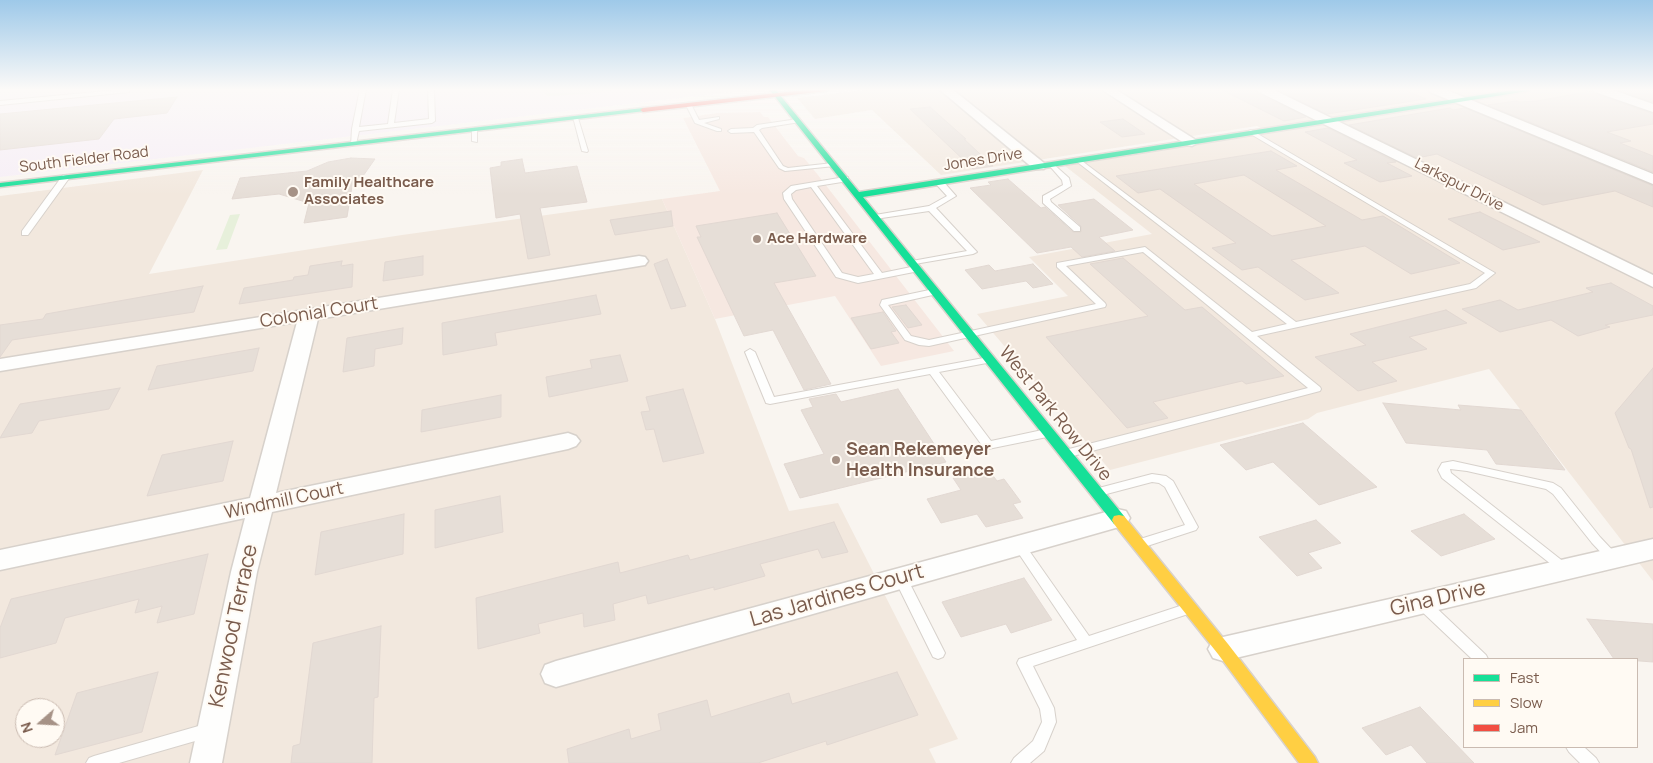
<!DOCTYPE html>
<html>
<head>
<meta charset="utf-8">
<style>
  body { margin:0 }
  #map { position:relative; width:1653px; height:763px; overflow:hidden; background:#f9f5f0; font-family:Manrope,sans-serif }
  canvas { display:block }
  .legend { position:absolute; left:1463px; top:658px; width:175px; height:90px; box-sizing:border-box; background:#fffaf3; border:1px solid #cabbb1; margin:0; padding:6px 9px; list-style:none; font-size:15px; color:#7a5c4d }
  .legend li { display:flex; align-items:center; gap:10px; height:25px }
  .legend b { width:25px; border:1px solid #cabbb1 }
  .north { position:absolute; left:15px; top:698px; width:50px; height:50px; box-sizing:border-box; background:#fffaf3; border:1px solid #cabbb1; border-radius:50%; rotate:251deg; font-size:14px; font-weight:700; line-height:20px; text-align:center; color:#7a5c4d }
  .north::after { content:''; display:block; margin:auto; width:18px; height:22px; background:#a69286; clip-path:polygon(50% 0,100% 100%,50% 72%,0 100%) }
</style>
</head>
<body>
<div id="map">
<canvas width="1653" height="763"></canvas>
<ul class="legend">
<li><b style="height:6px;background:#16e098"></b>Fast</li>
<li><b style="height:6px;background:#ffcf43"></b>Slow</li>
<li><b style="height:6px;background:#f24e42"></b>Jam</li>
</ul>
<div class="north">N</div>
</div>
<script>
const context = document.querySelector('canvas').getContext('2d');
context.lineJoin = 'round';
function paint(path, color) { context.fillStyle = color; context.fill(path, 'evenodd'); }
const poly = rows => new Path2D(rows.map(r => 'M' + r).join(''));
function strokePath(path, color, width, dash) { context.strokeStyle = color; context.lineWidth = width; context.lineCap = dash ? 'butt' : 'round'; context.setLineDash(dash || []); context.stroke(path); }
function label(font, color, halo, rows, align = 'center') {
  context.font = font + ' Manrope,sans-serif'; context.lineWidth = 4; context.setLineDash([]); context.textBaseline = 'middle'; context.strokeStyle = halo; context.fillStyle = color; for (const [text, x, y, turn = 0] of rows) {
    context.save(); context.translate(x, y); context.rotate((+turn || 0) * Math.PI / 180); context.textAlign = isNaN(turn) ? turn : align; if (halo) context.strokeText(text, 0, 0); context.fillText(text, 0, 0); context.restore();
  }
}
paint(poly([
  [872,89,1653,89,1653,581,1489,369,1317,413,1308,419,1110,470,977,314,1068,296,1029,257,1152,234,1065,166,1270,133,1257,126,941,175,872,110,815,119,797,98],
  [203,170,149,274,402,235,662,199,715,319,789,511,838,503,958,739,929,749,936,763,0,763,0,196],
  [25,708,55,708,55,738,25,738]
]), '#f2e8de');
paint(poly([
  [760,112,764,117,768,117,798,156,804,158,818,175,954,351,881,366,835,296,715,319,662,199,720,191,683,118,717,113]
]), '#f6e8e1');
paint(poly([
  [0,89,758,89,0,177]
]), '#f6eef6');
paint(poly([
  [538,89,626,89,586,94,548,96],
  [240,214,227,249,216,250,230,215]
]), '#e7f0db');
const building = poly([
  [1220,89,1255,89,1258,94,1306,117,1284,121,1220,89],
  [1275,89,1403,89,1426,99,1327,114,1275,89],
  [1614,89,1653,89,1653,102,1614,89],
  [1592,91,1594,94,1653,114,1653,124,1607,132,1631,141,1620,143,1653,156,1653,172,1488,105,1516,101,1520,102,1537,101,1592,91],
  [177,97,167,113,114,119,99,139,0,150,0,114,177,97],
  [930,107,966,139,964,139,993,166,973,169,910,109,930,107],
  [1450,108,1453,110,1465,108,1653,186,1653,207,1615,191,1543,205,1437,154,1417,158,1349,125,1450,108],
  [1123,119,1145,134,1122,137,1100,122,1123,119],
  [1328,128,1396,162,1387,163,1412,176,1380,182,1344,163,1357,160,1305,132,1328,128],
  [1271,151,1297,166,1276,170,1362,220,1383,216,1460,263,1411,274,1365,246,1291,260,1339,293,1305,300,1258,267,1242,270,1212,248,1236,243,1160,189,1138,193,1116,176,1271,151],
  [1244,175,1326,226,1272,236,1194,184,1244,175],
  [351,158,375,159,363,176,353,180,347,217,304,223,309,203,279,194,232,199,240,178,307,171,328,162,351,158],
  [522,159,525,173,577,166,587,202,540,208,550,255,528,259,520,214,496,218,490,168,501,166,501,162,522,159],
  [1008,179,1041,208,1045,207,1073,232,1081,232,1081,226,1058,205,1094,199,1133,230,1099,237,1115,251,1082,257,1071,247,1037,253,970,188,991,185,988,182,1008,179],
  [671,211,673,226,615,235,610,220,671,211],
  [1480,212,1540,242,1503,250,1448,219,1480,212],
  [777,213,816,276,774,283,831,384,804,390,773,330,744,336,697,237,701,237,696,226,777,213],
  [423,256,423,275,383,281,385,262,423,256],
  [1123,258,1185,310,1202,307,1284,376,1246,384,1242,381,1153,402,1168,418,1127,428,1046,337,1148,316,1090,264,1123,258],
  [667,259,686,306,671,309,654,264,667,259],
  [342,261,341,266,353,264,352,287,239,304,244,288,293,280,294,277,308,275,310,266,342,261],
  [1033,264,1053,284,1033,288,1026,281,982,289,965,270,989,265,995,271,1033,264],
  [1611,283,1653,306,1653,315,1605,325,1610,327,1578,336,1551,320,1500,332,1462,309,1500,300,1518,310,1593,292,1586,288,1611,283],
  [203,286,194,312,12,340,0,357,0,325,43,319,46,314,203,286],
  [596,295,601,314,495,333,497,345,443,355,442,323,596,295],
  [906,305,922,325,908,328,892,307,906,305],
  [1446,310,1467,323,1409,337,1427,349,1372,362,1397,381,1358,391,1315,357,1366,345,1350,334,1446,310],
  [883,312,896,331,891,332,899,343,871,349,851,318,883,312],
  [403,328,402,344,375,349,374,366,343,372,347,338,403,328],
  [259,348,253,371,148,390,157,366,259,348],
  [620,355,628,381,549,397,546,377,592,368,590,360,620,355],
  [1653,368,1653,507,1650,508,1631,449,1629,448,1615,413,1653,368],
  [120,388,109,409,39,421,32,433,0,438,20,404,120,388],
  [683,389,704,453,663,462,654,429,646,430,641,412,650,411,646,397,683,389],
  [898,389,946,462,800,498,784,464,824,454,801,410,813,407,809,399,836,394,841,402,898,389],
  [501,395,501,417,421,432,422,410,501,395],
  [1383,403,1461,410,1458,405,1521,410,1565,470,1496,464,1487,450,1406,443,1383,403],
  [1303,423,1377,487,1319,505,1273,462,1246,470,1220,445,1303,423],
  [233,441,223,481,147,496,162,455,233,441],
  [988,469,997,481,1004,479,1021,502,1013,504,1023,518,986,527,977,514,941,523,927,499,961,490,953,478,988,469],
  [500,496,503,532,435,548,435,510,500,496],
  [404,514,403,554,315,575,321,532,404,514],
  [1464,514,1495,539,1441,556,1411,531,1464,514],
  [1316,520,1341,543,1308,553,1322,568,1297,576,1259,537,1316,520],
  [834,522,848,552,822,558,818,549,760,564,765,576,714,590,714,587,648,604,646,595,613,604,615,620,584,627,583,613,538,624,540,633,478,649,476,598,618,562,620,573,688,555,690,560,834,522],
  [208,554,194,614,157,623,162,606,135,613,139,599,65,618,56,643,0,658,0,628,11,599,208,554],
  [1024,578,1052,620,1011,633,1006,624,961,637,942,602,1024,578],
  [1587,619,1653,624,1653,662,1614,659,1587,619],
  [381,626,378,697,374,698,372,763,291,763,293,746,300,744,313,643,381,626],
  [158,672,142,732,55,755,77,693,158,672],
  [897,672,918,715,827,745,826,741,758,763,569,763,567,749,629,729,631,739,661,730,658,714,707,700,711,717,789,693,792,704,897,672],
  [1420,707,1474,763,1427,763,1411,745,1386,755,1362,728,1420,707]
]);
paint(building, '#e6ded7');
strokePath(building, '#e2d8d2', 1);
const lane = poly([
  [127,89,129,90,129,92,0,105,0,101,127,89],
  [360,89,366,89,359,127,388,124,393,89,399,89,394,123,429,119,428,89,434,89,435,121,432,123,359,131,356,144,351,145,352,129,360,89],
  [687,104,691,104,699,120,719,117,719,119,704,123,721,129,721,131,717,131,695,123,686,105,687,104],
  [573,117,578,118,588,151,587,152,582,151,573,117],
  [798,119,800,120,800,122,762,128,759,130,783,166,788,168,833,163,835,164,835,166,785,171,779,168,754,132,731,133,728,131,731,129,753,128,757,125,798,119],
  [472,129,477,130,477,142,472,141,472,129],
  [1251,130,1495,273,1476,288,1257,336,1320,387,1321,389,1320,391,1069,457,1065,456,1063,453,1065,450,1308,388,1143,252,1066,266,1105,303,1106,305,1105,307,929,346,919,345,905,340,880,305,882,300,934,289,937,290,938,292,937,294,888,305,911,336,929,340,1096,304,1057,267,1057,263,1145,247,1252,332,1287,324,1076,161,1076,159,1078,158,1296,322,1470,284,1485,273,1249,133,1249,131,1251,130],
  [1051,162,1069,178,1071,186,1050,199,1051,202,1080,227,1080,231,1074,231,1043,203,1043,196,1063,185,1062,180,1048,164,1051,162],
  [63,175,70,177,28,235,22,235,22,231,63,175],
  [845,177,848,177,848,181,817,186,882,273,916,266,919,267,919,271,858,283,836,277,784,199,783,193,791,186,845,177],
  [811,187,874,274,858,277,842,273,792,199,791,194,796,190,811,187],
  [936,180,942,180,956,196,936,208,977,252,973,254,909,265,908,263,912,261,967,251,929,211,875,219,871,217,875,215,929,206,947,196,936,184,936,180],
  [750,349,755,352,774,397,989,357,992,358,994,360,992,362,939,372,991,441,1047,429,1052,433,1047,437,988,449,984,448,930,374,770,404,766,403,745,352,750,349],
  [1453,461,1553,483,1561,488,1600,537,1617,555,1619,558,1617,561,1613,563,1609,561,1592,543,1553,494,1546,489,1467,471,1450,469,1451,473,1569,566,1571,569,1569,572,1565,574,1561,572,1442,478,1438,470,1442,463,1453,461],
  [1152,474,1166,476,1173,481,1198,527,1196,530,1141,548,1137,546,1135,543,1137,540,1185,525,1165,487,1159,483,1152,482,1099,496,1095,495,1093,492,1095,489,1152,474],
  [1019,540,1023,542,1089,636,1186,604,1191,605,1193,609,1191,613,1033,666,1054,708,1056,722,1044,751,1030,763,1011,763,1014,758,1033,741,1042,722,1040,709,1017,663,1019,659,1077,640,1015,548,1013,545,1015,542,1019,540],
  [900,573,905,574,943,649,945,653,943,657,938,659,933,657,894,578,895,574,900,573],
  [1422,598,1427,599,1486,655,1488,659,1472,659,1417,607,1415,603,1417,599,1422,598],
  [209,723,214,725,216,730,214,735,209,737,119,763,86,763,89,758,94,756,209,723],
  [1566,747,1584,747,1596,758,1599,763,1580,763,1569,752,1566,747]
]);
const street = poly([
  [939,89,952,89,1044,163,1046,166,1044,169,1034,169,939,89],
  [1101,89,1115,89,1199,142,1192,146,1187,145,1101,89],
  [1257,89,1272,89,1653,275,1653,287,1259,92,1257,89],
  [1428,89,1444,89,1653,174,1653,184,1430,92,1428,89],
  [1593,89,1610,89,1653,104,1653,112,1595,92,1593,89],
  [639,256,645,257,648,261,645,265,318,319,276,493,568,433,576,436,580,441,576,446,568,449,272,512,257,572,222,763,190,763,231,572,245,518,0,570,0,550,250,498,297,322,0,371,0,359,639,256],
  [1117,509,1126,511,1130,518,1126,525,556,687,545,683,541,674,545,665,556,661,1117,509],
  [1653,539,1653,559,1223,661,1213,658,1208,649,1213,640,1223,637,1653,539]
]);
const fast = poly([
  [769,89,775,89,859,192,1519,89,1531,89,1528,91,863,197,1124,516,1126,520,1124,524,1119,525,1114,524,769,89],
  [643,108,646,110,645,111,0,187,0,183,643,108]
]);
const slow = poly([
  [1119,515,1124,516,1228,644,1315,757,1318,763,1299,763,1218,654,1114,524,1112,520,1114,516,1119,515]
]);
const jam = poly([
  [813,89,829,89,826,91,643,112,640,110,643,108,813,89]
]);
strokePath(lane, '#d7d1cb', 2);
strokePath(street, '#d7d1cb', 3);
strokePath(fast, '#d9d2cb', 3);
strokePath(slow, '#d9d2cb', 3);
strokePath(jam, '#d9d2cb', 3);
paint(lane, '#fefefd');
paint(street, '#fefefd');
paint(fast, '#16e098');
paint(slow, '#ffcf43');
paint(jam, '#f24e42');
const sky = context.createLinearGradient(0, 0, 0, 195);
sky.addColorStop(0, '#9ec9e9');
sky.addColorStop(0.46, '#fcfaf8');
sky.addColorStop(1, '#fcfaf800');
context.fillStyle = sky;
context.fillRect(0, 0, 1653, 195);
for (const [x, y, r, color] of [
  [293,192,6,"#a69286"],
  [757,239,5,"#a69286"],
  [836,460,5,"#a69286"]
]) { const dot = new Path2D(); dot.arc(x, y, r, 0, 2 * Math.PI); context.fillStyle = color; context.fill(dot); strokePath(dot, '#fffaf3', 2); }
label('15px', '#7a5c4d', '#fffaf3', [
  ["South Fielder Road",84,160,-7],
  ["Jones Drive",983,160,-9],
  ["Larkspur Drive",1459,185,27]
]);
label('bold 15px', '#7a5c4d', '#fffaf3', [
  ["Family Healthcare",304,183],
  ["Associates",304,200],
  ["Ace Hardware",767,239]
], 'left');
label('18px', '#7a5c4d', '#fffaf3', [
  ["Colonial Court",319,313,-9],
  ["West Park Row Drive",1055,414,51],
  ["Windmill Court",284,501,-12]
]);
label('bold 18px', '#7a5c4d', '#fffaf3', [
  ["Sean Rekemeyer",846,450],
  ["Health Insurance",846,471]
], 'left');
label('21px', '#7a5c4d', '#fffaf3', [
  ["Las Jardines Court",837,596,-16],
  ["Gina Drive",1438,599,-13],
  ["Kenwood Terrace",234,626,-78]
]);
</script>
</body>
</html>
